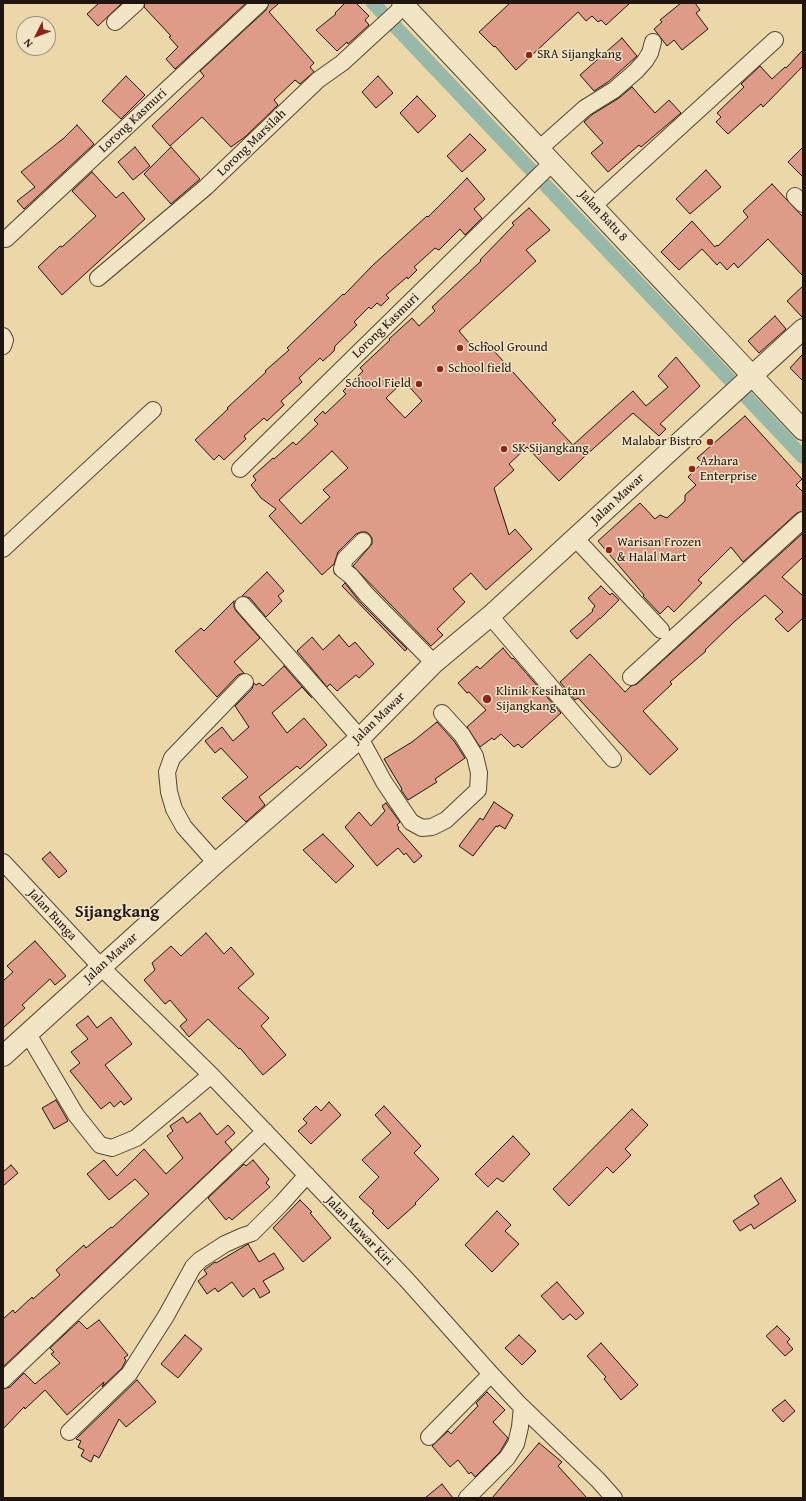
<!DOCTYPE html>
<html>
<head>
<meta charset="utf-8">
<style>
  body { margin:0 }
  #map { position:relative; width:806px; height:1501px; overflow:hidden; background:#ebd7a7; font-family:"Gentium Book Plus",serif }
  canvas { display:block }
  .frame { position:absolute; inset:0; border:4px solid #21150f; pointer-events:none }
  .north { position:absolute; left:16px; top:16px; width:40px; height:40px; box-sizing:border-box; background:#f2e5c6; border:1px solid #9e927d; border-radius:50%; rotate:228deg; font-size:11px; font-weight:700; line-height:16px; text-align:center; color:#21150f }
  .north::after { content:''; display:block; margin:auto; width:14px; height:18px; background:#8f2418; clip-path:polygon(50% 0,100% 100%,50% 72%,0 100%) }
</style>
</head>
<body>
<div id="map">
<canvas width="806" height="1501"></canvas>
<div class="frame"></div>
<div class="north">N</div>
</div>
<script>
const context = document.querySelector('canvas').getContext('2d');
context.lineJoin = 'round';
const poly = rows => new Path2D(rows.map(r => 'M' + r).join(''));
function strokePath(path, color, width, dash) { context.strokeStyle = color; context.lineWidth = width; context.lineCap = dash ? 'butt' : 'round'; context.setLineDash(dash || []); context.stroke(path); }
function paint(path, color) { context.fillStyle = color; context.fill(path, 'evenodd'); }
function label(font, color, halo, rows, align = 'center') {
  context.font = font + ' "Gentium Book Plus",serif'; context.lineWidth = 3; context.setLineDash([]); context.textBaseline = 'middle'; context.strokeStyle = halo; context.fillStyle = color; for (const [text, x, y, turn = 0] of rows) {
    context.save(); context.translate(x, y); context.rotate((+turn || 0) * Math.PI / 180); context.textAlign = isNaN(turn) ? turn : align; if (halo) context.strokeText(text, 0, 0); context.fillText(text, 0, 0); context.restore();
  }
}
strokePath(poly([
  [373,3,803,457]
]), '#98b9a9', 14);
const building = poly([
  [99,3,122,3,98,26,87,14,99,3],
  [145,3,246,3,175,69,166,59,178,47,169,37,171,36,144,7,145,3],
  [269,3,279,3,269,12,314,63,310,67,314,72,300,84,295,80,274,100,278,105,246,136,231,147,202,117,170,146,152,126,204,76,200,71,266,10,269,3],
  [345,3,356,3,369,16,365,20,369,25,348,44,347,42,337,51,316,30,336,14,335,13,345,3],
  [510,3,630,3,606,25,601,20,598,22,592,16,586,21,578,12,516,70,495,46,494,47,479,32,510,3],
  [681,3,695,3,700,10,696,13,708,29,682,50,674,40,667,46,654,29,662,22,660,20,681,3],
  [622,38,637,56,608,82,594,91,580,75,622,38],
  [803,50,803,66,763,107,761,104,728,134,716,122,721,117,717,113,744,87,741,84,760,66,772,79,785,67,786,68,803,50],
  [126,76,145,95,121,119,102,101,126,76],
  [378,76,393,93,376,108,362,92,378,76],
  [632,87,655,113,669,100,681,113,641,147,639,145,608,172,591,153,603,143,584,122,593,114,619,98,632,87],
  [417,96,436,116,418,133,400,113,417,96],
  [77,125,94,144,24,209,17,201,35,187,21,172,64,138,77,125],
  [470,134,486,150,462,172,447,156,470,134],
  [135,147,150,166,133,180,118,162,135,147],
  [171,147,200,179,171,204,144,174,171,147],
  [803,147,803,177,788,162,803,147],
  [706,170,721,187,690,214,676,199,706,170],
  [92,172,116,198,123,192,145,219,62,295,38,267,60,246,62,247,96,216,72,191,92,172],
  [467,178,485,199,474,209,482,218,465,235,460,229,439,250,435,248,414,267,417,270,408,279,407,277,386,295,389,298,381,306,377,303,371,309,369,307,354,322,357,325,335,346,334,351,323,361,320,358,299,378,302,382,281,401,284,405,267,421,264,418,244,436,246,439,224,460,219,455,214,460,195,440,228,409,227,408,266,372,265,371,289,350,287,348,343,294,344,295,373,265,427,216,428,217,467,178],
  [772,184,803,217,803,276,768,239,738,268,734,263,727,270,720,262,717,265,702,249,679,270,661,252,692,221,715,247,717,245,718,246,748,217,743,211,772,184],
  [529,208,550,230,526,250,536,261,459,331,476,351,486,342,556,420,552,423,573,445,633,391,646,406,668,387,658,376,676,357,700,386,660,424,666,429,659,436,633,413,584,457,559,481,527,447,509,464,514,470,494,488,509,535,515,529,532,549,486,590,471,573,453,589,465,602,437,629,443,635,431,646,353,566,372,544,372,538,369,534,366,532,361,532,356,534,338,552,334,564,322,575,269,516,276,509,261,498,251,485,256,480,253,476,273,458,274,459,293,442,296,445,318,424,314,420,323,411,325,414,346,394,343,391,363,371,360,368,390,340,389,339,412,318,419,326,435,311,432,307,481,261,480,260,514,225,512,223,529,208],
  [404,381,422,401,405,418,386,398,404,381],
  [332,451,348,468,323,490,330,497,301,524,279,500,332,451],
  [803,286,803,318,787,301,803,286],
  [775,316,786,329,759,353,748,341,775,316],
  [803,354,803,381,790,368,803,354],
  [745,416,802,479,796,485,803,492,803,511,797,513,743,562,731,547,698,580,702,583,674,612,668,606,660,614,643,596,644,595,598,541,640,503,655,519,660,515,667,518,685,501,685,495,696,485,688,477,702,463,697,458,745,416],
  [803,533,803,557,782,577,803,596,803,618,788,632,775,619,783,612,765,595,734,622,705,650,706,651,670,682,672,684,643,711,678,749,650,775,578,698,575,700,560,682,590,654,625,692,631,686,637,684,803,533],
  [267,572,284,591,278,596,282,601,266,617,250,598,242,596,267,572],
  [345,583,359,601,407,649,405,651,342,586,345,583],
  [601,586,610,595,612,593,619,600,600,619,600,618,577,639,570,631,593,611,592,610,595,606,588,598,601,586],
  [234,601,234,607,236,611,260,638,234,662,244,673,238,675,217,697,175,651,201,628,204,631,234,601],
  [339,635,349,647,355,642,374,664,359,678,356,675,337,691,330,684,327,687,297,651,312,637,323,650,339,635],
  [503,648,512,659,513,658,561,713,522,748,518,744,514,747,501,734,494,740,492,738,480,747,467,727,486,710,469,692,467,693,458,683,477,666,480,669,503,648],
  [284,666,312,698,302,687,272,713,287,733,304,718,327,745,300,769,297,766,259,797,265,805,246,822,222,798,248,777,221,748,215,753,205,741,222,727,233,741,249,727,235,706,252,689,254,683,256,685,259,683,263,686,284,666],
  [437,722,454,741,465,758,435,779,437,782,408,800,401,790,402,789,384,759,412,742,437,722],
  [494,802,513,815,505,829,499,825,498,827,496,826,473,856,459,846,480,818,483,820,494,802],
  [386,803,400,822,397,825,399,828,398,829,422,856,414,863,406,853,404,855,398,848,377,866,345,827,359,812,371,826,385,811,382,806,386,803],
  [323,834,354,866,336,883,303,850,323,834],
  [50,852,67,871,59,878,42,859,50,852],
  [206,933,224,954,231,947,254,974,238,988,269,1018,261,1026,286,1055,263,1075,240,1048,239,1049,208,1019,189,1037,180,1026,187,1020,170,1000,165,1004,144,980,155,970,152,963,171,946,181,956,206,933],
  [35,941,66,976,55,985,50,979,22,1005,25,1008,3,1028,3,981,13,972,7,966,35,941],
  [88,1016,97,1028,111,1017,132,1044,105,1065,132,1099,124,1105,121,1101,114,1107,110,1102,101,1109,70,1071,80,1063,71,1052,88,1039,76,1025,88,1016],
  [56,1100,68,1121,54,1129,42,1108,56,1100],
  [329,1102,341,1115,311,1144,298,1131,307,1123,303,1119,316,1106,321,1111,329,1102],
  [384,1106,421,1146,414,1153,439,1179,415,1203,416,1204,388,1229,372,1213,374,1211,359,1197,379,1177,362,1160,391,1133,375,1115,384,1106],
  [632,1109,648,1125,625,1149,631,1155,613,1173,607,1167,569,1206,553,1189,632,1109],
  [200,1113,217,1135,228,1125,235,1133,225,1142,232,1150,3,1367,3,1319,13,1310,15,1313,32,1297,33,1299,60,1275,56,1270,84,1245,86,1248,111,1227,112,1228,149,1194,135,1179,109,1200,87,1174,104,1160,117,1176,144,1149,166,1174,183,1158,167,1136,173,1131,170,1126,183,1117,187,1123,200,1113],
  [513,1136,530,1154,503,1182,497,1178,488,1187,475,1174,513,1136],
  [253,1160,269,1179,266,1183,270,1187,232,1220,229,1217,226,1220,208,1198,244,1164,246,1166,253,1160],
  [11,1165,18,1173,3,1186,3,1172,11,1165],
  [781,1178,796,1201,754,1229,751,1224,740,1231,733,1221,759,1204,754,1196,781,1178],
  [300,1200,312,1212,310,1213,331,1238,303,1262,273,1228,300,1200],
  [497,1211,511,1225,505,1231,519,1244,492,1272,465,1245,497,1211],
  [248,1244,259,1262,274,1253,284,1269,263,1281,270,1292,260,1298,254,1288,243,1297,232,1282,218,1292,215,1288,207,1294,198,1281,207,1274,204,1270,215,1262,216,1263,248,1244],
  [557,1282,584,1313,576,1320,570,1314,563,1320,541,1296,557,1282],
  [99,1320,128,1355,124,1358,126,1360,122,1368,102,1387,104,1382,67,1415,45,1390,25,1409,24,1407,3,1429,3,1389,10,1387,24,1373,35,1384,60,1363,51,1354,54,1352,50,1348,79,1321,87,1329,99,1320],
  [777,1326,790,1339,787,1342,793,1349,785,1356,766,1336,777,1326],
  [185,1335,202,1349,178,1378,161,1364,185,1335],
  [519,1335,536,1351,522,1365,505,1348,519,1335],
  [601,1343,638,1385,621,1400,604,1379,606,1377,587,1356,601,1343],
  [137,1380,156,1402,126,1427,119,1419,99,1458,94,1455,91,1462,81,1456,84,1450,78,1447,81,1441,76,1439,77,1438,137,1380],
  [487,1392,505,1410,493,1422,508,1438,500,1452,475,1477,471,1472,469,1474,458,1460,450,1467,432,1446,448,1431,451,1434,478,1406,476,1403,487,1392],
  [785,1400,795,1411,783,1422,772,1410,785,1400],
  [539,1443,562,1462,558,1466,587,1498,492,1498,539,1443],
  [442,1484,453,1498,425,1498,442,1484]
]);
paint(building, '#dd9b88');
strokePath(building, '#21150f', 1);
const minor = poly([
  [115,22,136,3],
  [539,149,585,108,614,90,636,71,645,61,650,53,653,42],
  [795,196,803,204],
  [593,206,775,40],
  [6,239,260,3],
  [98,278,206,187,318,80,342,63,404,6],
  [3,336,5,340,3,346],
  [240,469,552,163],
  [576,539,661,630],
  [363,541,345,559,342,569,351,576,366,594,434,663],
  [3,549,153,410],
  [243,605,360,738,384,782,411,822,422,828,432,827,446,820,478,790,479,773,475,756,462,735,442,713],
  [490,616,613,759],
  [631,677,803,520],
  [3,862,101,967,211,1075,406,1279,491,1374,518,1403,598,1480,614,1498],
  [216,863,184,827,174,809,169,792,167,772,172,758,245,682],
  [28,1034,76,1115,100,1145,112,1148,136,1138,211,1075],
  [3,1380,265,1131],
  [69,1432,129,1374,166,1316,193,1267,200,1260,225,1244,243,1236,252,1233,281,1204,307,1175],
  [429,1437,491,1374],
  [467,1498,507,1458,516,1444,520,1427,522,1407]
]);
const tertiary = poly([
  [402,3,803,430],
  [3,1056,216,863,360,738,434,663,490,616,803,329]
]);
strokePath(minor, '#544635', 18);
strokePath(tertiary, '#544635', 22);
strokePath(minor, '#f2e5c6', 16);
strokePath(tertiary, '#f2e5c6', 20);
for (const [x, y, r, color] of [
  [529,55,4,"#8f2418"],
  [460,348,4,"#8f2418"],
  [440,369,4,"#8f2418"],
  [419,384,4,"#8f2418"],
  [710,442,4,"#8f2418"],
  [504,449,4,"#8f2418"],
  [692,469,4,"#8f2418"],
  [609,550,4,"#8f2418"],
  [487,699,5,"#8f2418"]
]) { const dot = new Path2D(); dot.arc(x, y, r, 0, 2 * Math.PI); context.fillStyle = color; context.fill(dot); strokePath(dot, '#f2e5c6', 1.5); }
label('13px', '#21150f', '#f2e5c6', [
  ["SRA Sijangkang",537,55],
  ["School Ground",468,348],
  ["School field",448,369],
  ["School Field",411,384,"right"],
  ["Malabar Bistro",702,442,"right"],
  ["SK Sijangkang",512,449],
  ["Azhara",700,462],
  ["Enterprise",700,477],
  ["Warisan Frozen",617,543],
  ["& Halal Mart",617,558],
  ["Klinik Kesihatan",496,692],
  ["Sijangkang",496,707]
], 'left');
label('13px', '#21150f', '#f2e5c6', [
  ["Lorong Kasmuri",133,121,-43],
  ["Lorong Marsilah",252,143,-44],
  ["Jalan Batu 8",603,216,47],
  ["Lorong Kasmuri",386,326,-44],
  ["Jalan Mawar",618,499,-43],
  ["Jalan Mawar",379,718,-44],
  ["Jalan Bunga",52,915,47],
  ["Jalan Mawar",111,958,-42],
  ["Jalan Mawar Kiri",359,1231,46]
]);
label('bold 17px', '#21150f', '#f2e5c6', [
  ["Sijangkang",117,913]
]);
</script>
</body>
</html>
